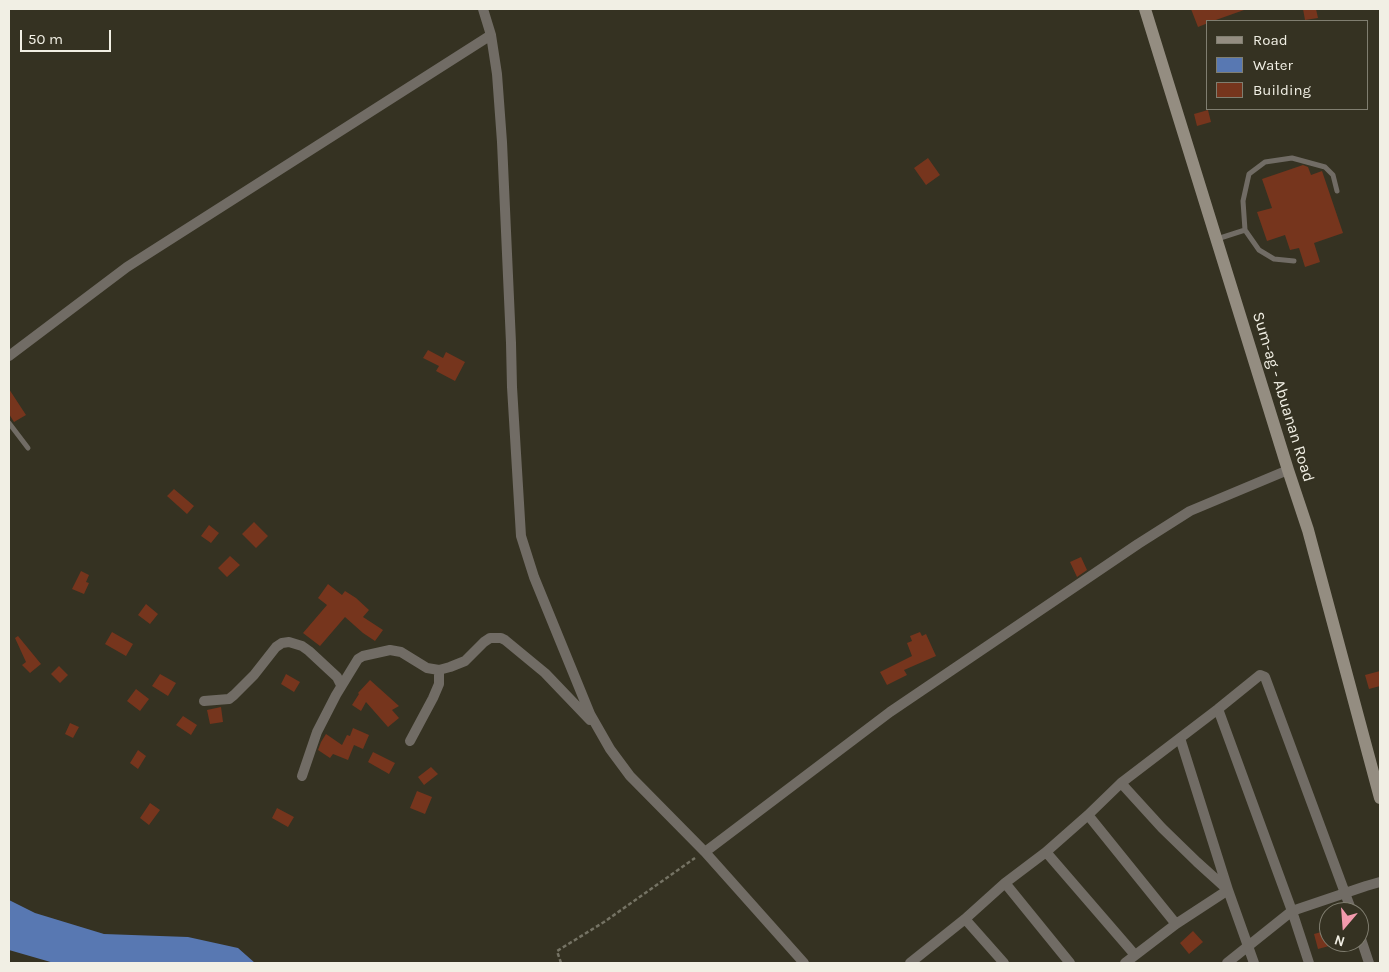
<!DOCTYPE html>
<html>
<head>
<meta charset="utf-8">
<style>
  body { margin:0 }
  #map { position:relative; width:1389px; height:972px; overflow:hidden; background:#353222; font-family:Karla,sans-serif }
  canvas { display:block }
  .frame { position:absolute; inset:0; border:10px solid #f1efe4; pointer-events:none }
  .legend { position:absolute; left:1206px; top:20px; width:162px; height:90px; box-sizing:border-box; background:#353222; border:1px solid #807e70; margin:0; padding:6px 9px; list-style:none; font-size:15px; color:#f1efe4 }
  .legend li { display:flex; align-items:center; gap:10px; height:25px }
  .legend b { width:25px; border:1px solid #807e70 }
  .north { position:absolute; left:1319px; top:902px; width:50px; height:50px; box-sizing:border-box; background:#353222; border:1px solid #807e70; border-radius:50%; rotate:198deg; font-size:14px; font-weight:700; line-height:20px; text-align:center; color:#f1efe4 }
  .north::after { content:''; display:block; margin:auto; width:18px; height:22px; background:#f29aad; clip-path:polygon(50% 0,100% 100%,50% 72%,0 100%) }
  .scale { position:absolute; left:20px; top:30px; width:91px; height:22px; box-sizing:border-box; border:2px solid #f1efe4; border-top:0; padding-left:6px; font-size:15px; line-height:18px; white-space:nowrap; color:#f1efe4; -webkit-text-stroke:4px #353222; paint-order:stroke }
</style>
</head>
<body>
<div id="map">
<canvas width="1389" height="972"></canvas>
<div class="frame"></div>
<ul class="legend">
<li><b style="height:6px;background:#948d81"></b>Road</li>
<li><b style="height:14px;background:#5878b2"></b>Water</li>
<li><b style="height:14px;background:#76351d"></b>Building</li>
</ul>
<div class="north">N</div>
<div class="scale">50 m</div>
</div>
<script>
const context = document.querySelector('canvas').getContext('2d');
context.lineJoin = 'round';
function paint(path, color) { context.fillStyle = color; context.fill(path, 'evenodd'); }
const poly = rows => new Path2D(rows.map(r => 'M' + r).join(''));
function strokePath(path, color, width, dash) { context.strokeStyle = color; context.lineWidth = width; context.lineCap = dash ? 'butt' : 'round'; context.setLineDash(dash || []); context.stroke(path); }
function label(font, color, halo, rows, align = 'center') {
  context.font = font + ' Karla,sans-serif'; context.lineWidth = 4; context.setLineDash([]); context.textBaseline = 'middle'; context.strokeStyle = halo; context.fillStyle = color; for (const [text, x, y, turn = 0] of rows) {
    context.save(); context.translate(x, y); context.rotate((+turn || 0) * Math.PI / 180); context.textAlign = isNaN(turn) ? turn : align; if (halo) context.strokeText(text, 0, 0); context.fillText(text, 0, 0); context.restore();
  }
}
paint(poly([
  [9,900,35,913,104,934,188,937,238,948,255,963,54,963,9,950]
]), '#5878b2');
paint(poly([
  [1191,9,1243,9,1244,10,1213,21,1208,21,1208,23,1198,27],
  [1303,9,1316,9,1318,18,1305,20],
  [1208,110,1211,122,1197,126,1194,114],
  [928,158,940,175,926,185,914,168],
  [1303,165,1308,167,1311,175,1322,171,1343,233,1314,243,1320,262,1305,267,1299,248,1290,250,1285,235,1267,241,1257,212,1272,208,1262,179],
  [428,350,443,358,446,352,465,362,455,381,436,371,439,366,423,358],
  [9,389,26,415,14,422,9,414],
  [174,489,194,506,187,514,167,496],
  [254,522,268,536,256,548,242,534],
  [209,525,219,533,211,543,201,536],
  [230,556,240,565,227,577,218,568],
  [1081,557,1087,570,1077,577,1070,562],
  [81,571,89,575,86,582,89,583,84,594,72,589],
  [328,584,342,595,345,591,356,598,369,610,363,617,383,630,375,641,363,633,345,617,320,646,303,633,327,605,318,598],
  [146,604,158,614,150,624,138,615],
  [112,632,133,644,126,656,105,644],
  [920,632,922,636,926,634,936,656,904,670,907,675,887,685,880,672,912,656,907,643,912,641,910,636],
  [18,636,41,664,30,673,22,665,26,662,15,638],
  [59,666,68,675,60,683,51,674],
  [1380,671,1380,686,1369,689,1365,675],
  [160,674,176,683,168,696,152,686],
  [286,674,300,682,294,692,281,684],
  [370,680,399,706,392,710,399,718,388,727,366,702,361,711,352,705,359,694,358,693],
  [136,689,149,699,140,711,127,701],
  [221,707,223,722,210,724,207,710],
  [183,716,197,725,191,735,176,725],
  [70,723,79,727,73,738,65,734],
  [353,728,369,735,363,749,354,745,348,760,333,754,330,758,318,750,321,742,326,734,342,745,347,735,350,736],
  [138,750,146,756,138,769,130,763],
  [373,752,395,763,389,774,368,762],
  [431,767,438,774,424,785,418,777],
  [417,791,432,797,425,814,410,808],
  [150,803,160,810,149,825,140,818],
  [277,808,294,817,288,827,272,818],
  [1193,931,1203,942,1189,954,1180,943],
  [1325,931,1329,946,1318,949,1314,934]
]), '#76351d');
strokePath(poly([
  [561,963,557,951,604,922,695,858]
]), '#757364', 2.5, [4, 2.5]);
strokePath(poly([
  [1217,239,1245,230],
  [1294,261,1274,259,1259,250,1245,230,1243,201,1249,174,1265,162,1292,158,1325,167,1333,175,1337,191],
  [9,423,28,448]
]), '#716c65', 5);
strokePath(poly([
  [483,9,491,35,497,74,502,142,511,343,512,387,521,536,534,577,590,714,610,749,630,776,705,852,804,963],
  [9,356,127,267,491,35],
  [204,701,229,699,234,695,254,675,276,647,282,643,289,642,302,646,309,651,337,677,341,685],
  [1218,709,1292,911,1309,963],
  [410,741,433,698,439,684,439,670],
  [302,776,317,732,336,695,358,659,363,656,390,650,401,652,427,668,439,670,450,667,465,661,484,642,490,638,501,638,505,640,545,673,590,720],
  [1121,783,1162,828,1197,862,1228,890,1254,963],
  [1088,815,1176,924],
  [705,852,890,712,1138,544,1190,511,1288,470],
  [1046,852,1135,955],
  [1005,883,1070,963],
  [965,919,1004,963],
  [1359,933,1369,963],
  [910,963,965,919,1005,883,1046,852,1088,815,1121,783,1218,709,1260,675,1265,677,1352,912],
  [1125,963,1176,924,1228,890,1180,738],
  [1227,963,1292,911,1366,886,1380,882]
]), '#716c65', 10);
strokePath(poly([
  [1145,9,1288,470,1308,530,1380,798]
]), '#948d81', 12);
label('16px', '#f1efe4', '#353222', [
  ["Sum-ag - Abuanan Road",1283,397,73]
]);
</script>
</body>
</html>
